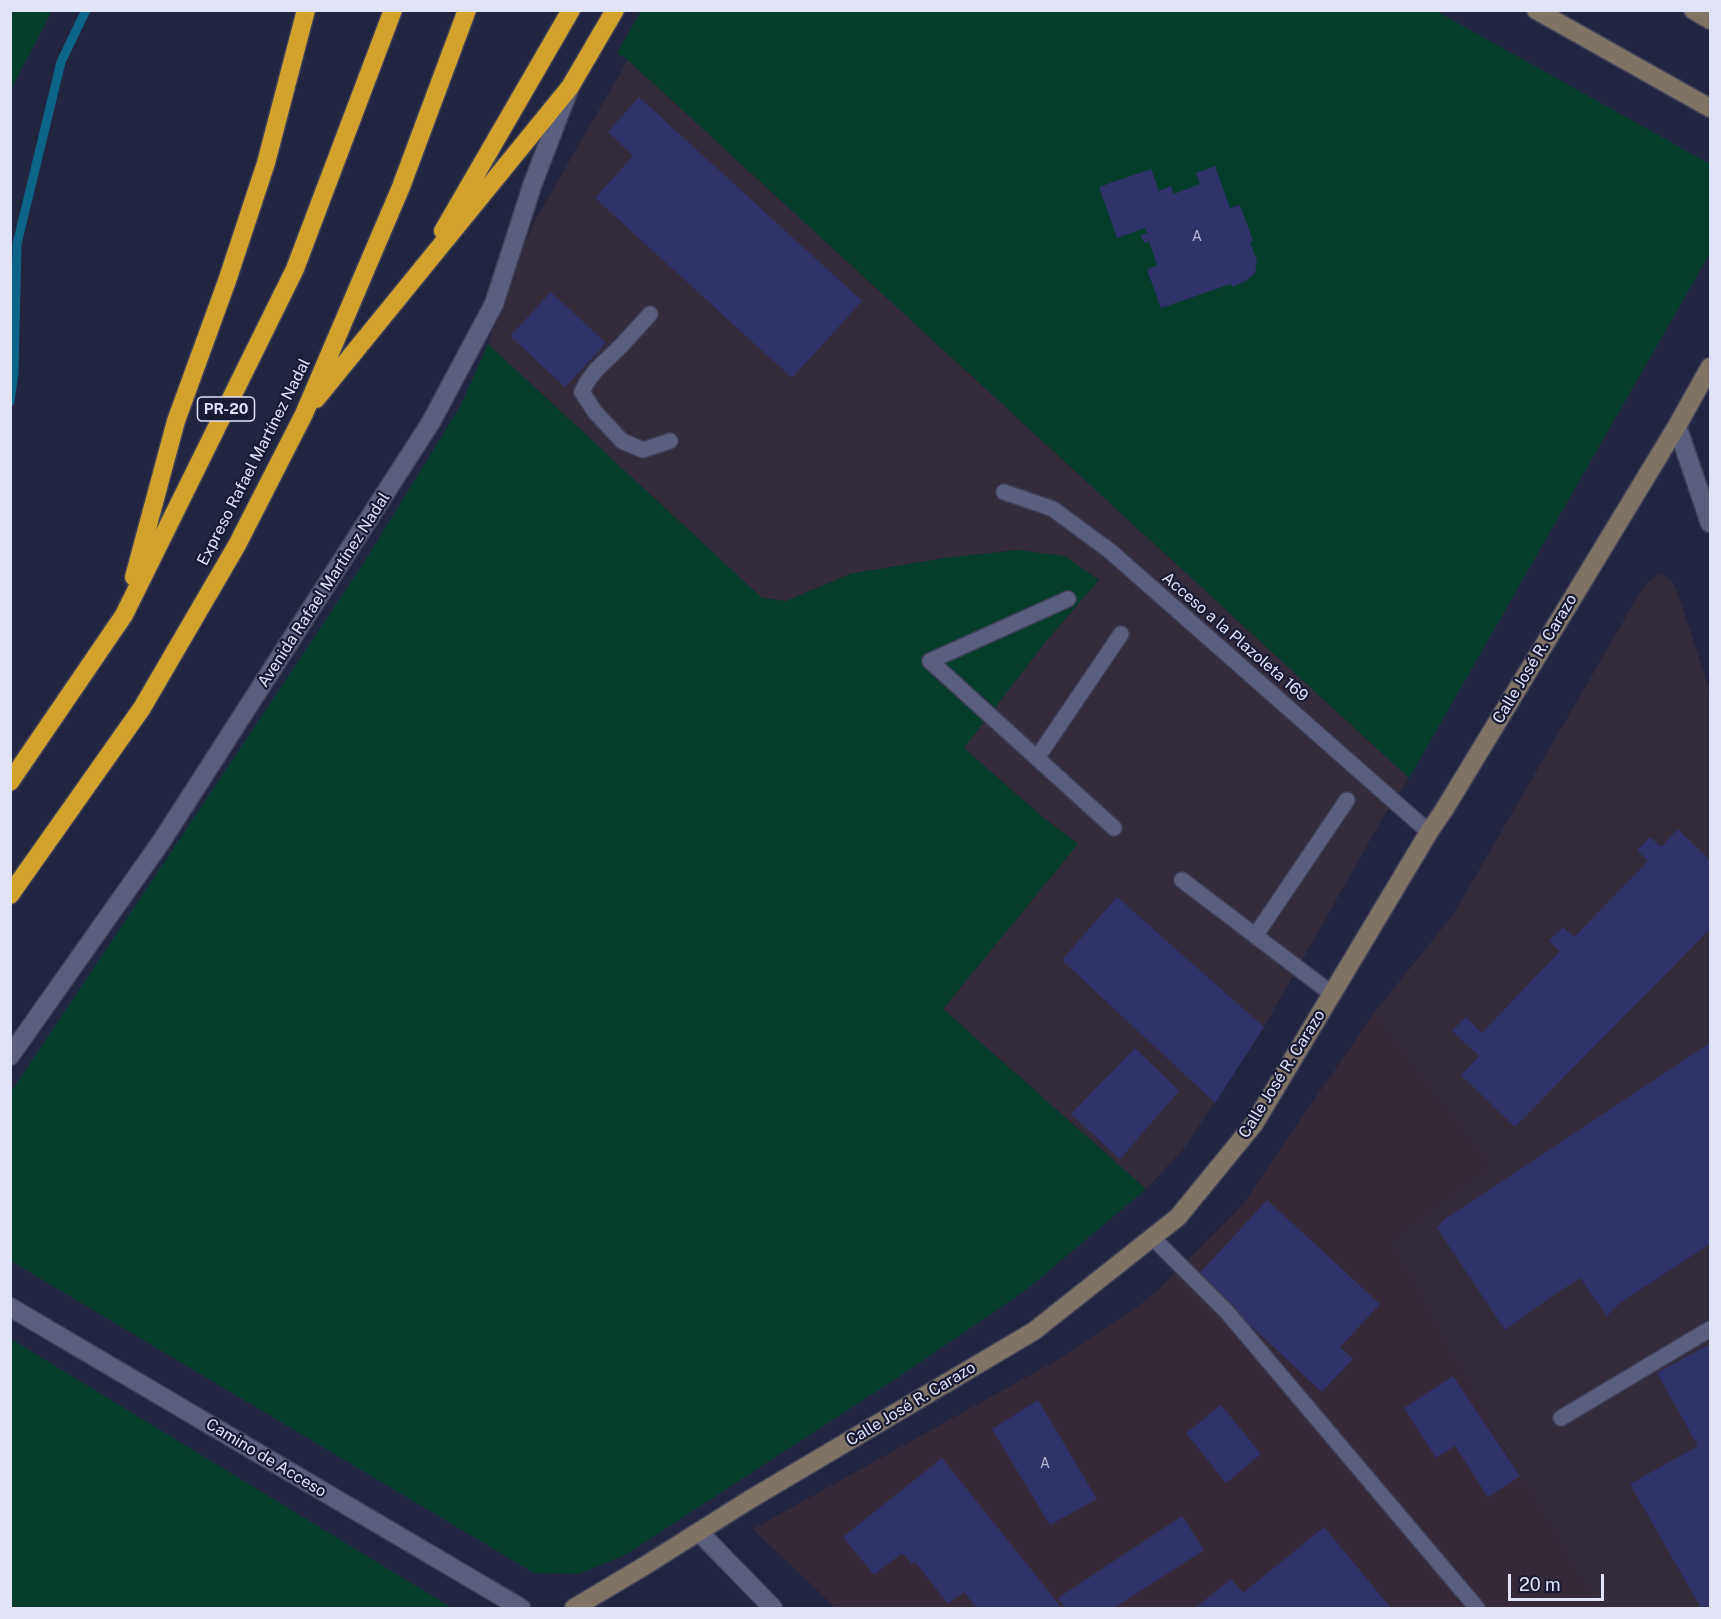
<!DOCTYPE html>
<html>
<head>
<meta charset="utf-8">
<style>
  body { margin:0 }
  #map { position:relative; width:1721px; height:1619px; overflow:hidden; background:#222540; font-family:"Public Sans",sans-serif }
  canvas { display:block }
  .frame { position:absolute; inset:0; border:12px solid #e1e4f6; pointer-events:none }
  .scale { position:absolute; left:1508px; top:1574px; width:96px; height:27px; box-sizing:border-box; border:3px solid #e1e4f6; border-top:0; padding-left:8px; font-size:18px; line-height:21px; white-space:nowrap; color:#e1e4f6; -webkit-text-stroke:4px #191b35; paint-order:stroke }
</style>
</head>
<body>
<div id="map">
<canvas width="1721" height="1619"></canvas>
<div class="frame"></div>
<div class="scale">20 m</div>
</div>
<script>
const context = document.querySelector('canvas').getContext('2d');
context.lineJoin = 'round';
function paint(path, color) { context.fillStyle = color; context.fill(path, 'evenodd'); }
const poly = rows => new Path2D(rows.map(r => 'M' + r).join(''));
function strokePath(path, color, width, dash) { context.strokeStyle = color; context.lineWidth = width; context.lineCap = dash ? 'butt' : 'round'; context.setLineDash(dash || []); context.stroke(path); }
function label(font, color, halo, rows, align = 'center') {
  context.font = font + ' "Public Sans",sans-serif'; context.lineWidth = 4.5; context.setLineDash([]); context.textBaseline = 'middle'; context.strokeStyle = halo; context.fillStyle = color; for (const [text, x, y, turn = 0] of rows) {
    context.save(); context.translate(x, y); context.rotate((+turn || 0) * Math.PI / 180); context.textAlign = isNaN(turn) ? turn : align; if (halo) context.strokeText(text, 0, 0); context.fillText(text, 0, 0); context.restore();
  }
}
paint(poly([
  [628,60,1409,778,1382,819,1264,1027,1185,1147,1146,1189,943,1009,1077,844,1040,815,964,748,1047,640,1099,579,1018,550,945,558,850,574,786,601,762,598,488,344,519,257,534,222],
  [1661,574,1671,580,1678,594,1710,692,1710,1608,1598,1608,1494,1432,1390,1241,1489,1166,1373,1014,1453,915,1635,601,1645,585,1652,578]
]), '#342b3b');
paint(poly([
  [1373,1014,1489,1166,1390,1241,1494,1432,1598,1608,836,1608,753,1529,1061,1358,1133,1310,1157,1291,1243,1204]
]), '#362a39');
paint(poly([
  [11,10,52,11,11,89,10,11],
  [641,11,1436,11,1710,164,1710,253,1409,778,628,60,617,53],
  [488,344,762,598,786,601,850,574,945,558,1018,550,1065,556,1099,580,1047,640,964,748,1040,815,1078,844,943,1009,1146,1189,1026,1290,897,1378,625,1555,578,1574,534,1573,11,1261,11,1092,365,561,461,405],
  [10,1339,11,1339,452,1608,11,1608]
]), '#043d29');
strokePath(poly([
  [10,402,14,373,17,244,61,62,86,10]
]), '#0d6489', 9);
paint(poly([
  [639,97,862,301,792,378,595,198,633,156,608,132],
  [1215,166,1230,208,1240,205,1253,241,1250,242,1257,261,1255,273,1246,281,1232,287,1231,284,1161,308,1147,270,1157,265,1149,241,1144,243,1141,235,1147,233,1145,228,1117,238,1099,187,1151,169,1159,191,1171,186,1174,194,1200,184,1196,173],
  [551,292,606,343,565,387,510,336],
  [1678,829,1710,860,1710,929,1515,1127,1461,1075,1479,1056,1452,1031,1466,1017,1482,1033,1560,951,1549,941,1563,927,1574,937,1648,861,1637,850,1650,837,1661,847],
  [1117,897,1264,1027,1215,1103,1062,960],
  [1710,1043,1710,1244,1620,1303,1607,1316,1580,1278,1548,1299,1505,1330,1437,1228,1445,1219],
  [1135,1048,1179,1091,1120,1159,1071,1114],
  [1267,1200,1380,1304,1340,1347,1353,1359,1322,1392,1197,1276],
  [1710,1344,1710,1606,1706,1608,1701,1608,1630,1484,1698,1446,1657,1373],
  [1453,1376,1520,1476,1488,1497,1455,1446,1436,1458,1404,1408],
  [1038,1400,1097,1499,1050,1525,992,1429],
  [1221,1405,1261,1454,1226,1483,1186,1433],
  [942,1458,1062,1608,977,1608,964,1592,948,1604,915,1562,912,1564,902,1553,874,1575,843,1537],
  [1182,1516,1204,1550,1114,1608,1065,1608,1058,1598],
  [1324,1527,1391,1608,1195,1608,1231,1579,1243,1593]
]), '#30326a');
const lane = poly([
  [650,314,621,346,596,370,587,382,582,392,595,412,622,441,643,450,670,441],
  [1004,492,1053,509,1110,551,1429,832],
  [1068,599,930,661,1114,828],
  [1037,758,1121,634],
  [1182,880,1332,994],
  [1255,936,1347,800],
  [1153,1238,1227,1312,1477,1608],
  [1561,1418,1710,1329]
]);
const street = poly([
  [1677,426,1710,523],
  [10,1056,161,842,431,422,494,304,533,183,568,92],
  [10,1307,521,1608],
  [699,1532,773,1608]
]);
const secondary = poly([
  [1536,10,1710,108],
  [1693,10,1710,20],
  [574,1608,646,1565,749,1500,1034,1331,1178,1217,1254,1124,1429,832,1444,810,1677,426,1710,367]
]);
const highway = poly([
  [443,231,571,10],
  [316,399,570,87,615,10],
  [134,577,176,421,227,281,266,163,306,10],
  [10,782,124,615,295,269,393,10],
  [10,895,142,708,237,545,304,414,401,187,467,10]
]);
strokePath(lane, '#3f4158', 18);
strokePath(street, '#3f4158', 21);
strokePath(secondary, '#3f4158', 21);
strokePath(highway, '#3f4158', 21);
strokePath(lane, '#5b5f7e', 15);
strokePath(street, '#5b5f7e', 18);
strokePath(secondary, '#7f7365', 18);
strokePath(highway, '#d2a22c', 18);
label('14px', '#b5b8d3', null, [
  ["A",1197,237],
  ["A",1045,1464]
]);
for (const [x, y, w] of [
  [226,409,57]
]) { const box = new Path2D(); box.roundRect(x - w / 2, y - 12, w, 24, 4.5); context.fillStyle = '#191b35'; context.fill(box); strokePath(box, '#e1e4f6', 1.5); }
label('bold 15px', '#e1e4f6', null, [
  ["PR-20",226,409]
]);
label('16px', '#e1e4f6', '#191b35', [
  ["Expreso Rafael Martínez Nadal",254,462,-63],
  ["Avenida Rafael Martínez Nadal",324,590,-57],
  ["Acceso a la Plazoleta 169",1235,637,41],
  ["Calle José R. Carazo",1535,659,-59],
  ["Calle José R. Carazo",1282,1074,-58],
  ["Calle José R. Carazo",911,1404,-31],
  ["Camino de Acceso",266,1458,31]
]);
</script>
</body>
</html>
